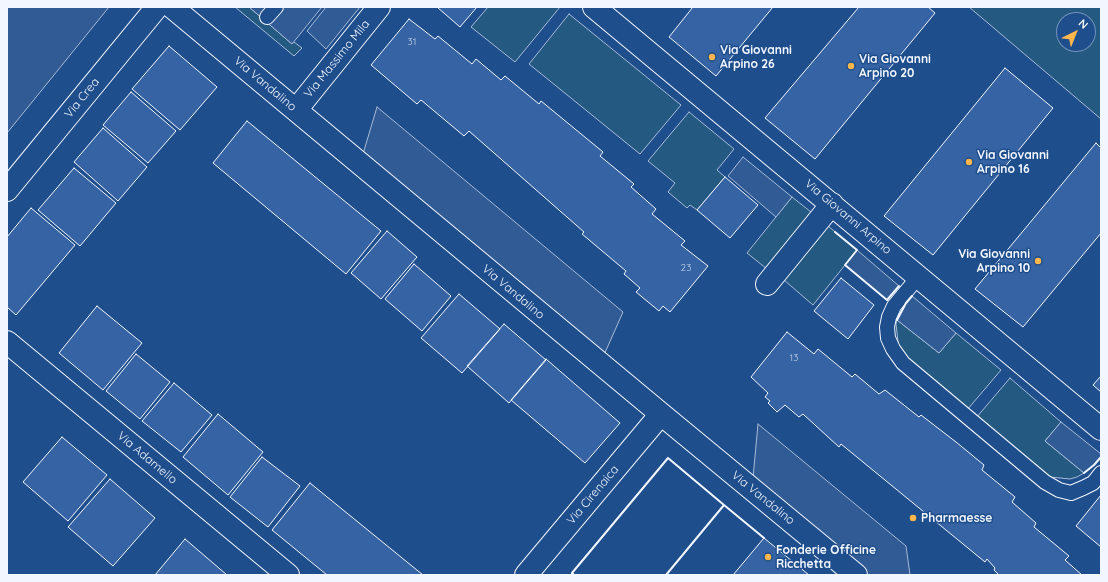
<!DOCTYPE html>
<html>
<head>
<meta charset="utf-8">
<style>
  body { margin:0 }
  #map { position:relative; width:1108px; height:582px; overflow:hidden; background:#1f4e8c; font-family:Quicksand,sans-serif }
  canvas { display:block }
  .frame { position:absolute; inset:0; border:8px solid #f2f6ff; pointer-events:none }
  .north { position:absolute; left:1056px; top:12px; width:40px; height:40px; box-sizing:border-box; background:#1f4e8c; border:1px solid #7391ba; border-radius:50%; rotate:43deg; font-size:11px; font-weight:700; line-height:16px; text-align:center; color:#f2f6ff }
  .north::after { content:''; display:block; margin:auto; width:14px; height:18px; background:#ffb74d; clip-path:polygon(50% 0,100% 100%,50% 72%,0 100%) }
</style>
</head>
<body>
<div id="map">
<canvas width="1108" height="582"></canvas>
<div class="frame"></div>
<div class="north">N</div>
</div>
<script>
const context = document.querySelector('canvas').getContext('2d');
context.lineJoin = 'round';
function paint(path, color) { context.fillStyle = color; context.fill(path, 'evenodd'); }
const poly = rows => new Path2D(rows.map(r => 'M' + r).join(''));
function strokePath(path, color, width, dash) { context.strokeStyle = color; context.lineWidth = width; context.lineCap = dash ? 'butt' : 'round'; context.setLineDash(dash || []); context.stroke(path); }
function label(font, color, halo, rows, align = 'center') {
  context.font = font + ' Quicksand,sans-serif'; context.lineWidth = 3; context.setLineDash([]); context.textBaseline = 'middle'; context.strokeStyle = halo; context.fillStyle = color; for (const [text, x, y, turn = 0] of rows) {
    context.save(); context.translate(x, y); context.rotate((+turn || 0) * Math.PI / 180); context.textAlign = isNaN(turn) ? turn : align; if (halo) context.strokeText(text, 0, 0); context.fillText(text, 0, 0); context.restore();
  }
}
const green = poly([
  [235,7,249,7,292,44,294,42,302,48,294,56,235,7],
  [488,7,560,7,515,62,471,27,488,7],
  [969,7,1101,7,1101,119,969,7],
  [1064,20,1088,20,1088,44,1064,44,1064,20],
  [569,14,681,105,640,154,529,64,569,14],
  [689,112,734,149,717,170,725,177,697,210,690,205,687,208,668,192,675,183,648,161,689,112],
  [792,197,811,212,767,269,747,253,792,197],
  [828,226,857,250,813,305,784,280,828,226],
  [897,320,939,353,956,333,1001,370,967,410,906,359,899,350,896,324,897,320],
  [1010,378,1061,422,1045,441,1084,473,1077,477,1070,479,1050,477,976,418,1010,378]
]);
paint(green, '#245a82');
strokePath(green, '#a8bbd7', 1);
const parking = poly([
  [7,7,109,7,7,133,7,7],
  [249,7,322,7,292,44,249,7],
  [326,7,360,7,326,49,307,31,326,7],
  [377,107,623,312,600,364,360,164,377,107],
  [743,157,792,197,776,217,728,176,743,157],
  [857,250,899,286,887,300,845,265,857,250],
  [912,296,956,333,939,353,897,320,906,303,912,296],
  [1061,422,1101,454,1101,457,1094,465,1084,473,1045,441,1061,422],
  [758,424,906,546,910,575,856,575,752,489,758,424]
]);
paint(parking, '#305b95');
strokePath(parking, '#a8bbd7', 1);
const building = poly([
  [437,7,477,7,460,27,437,7],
  [693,7,773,7,716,76,669,37,693,7],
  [859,7,928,7,935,13,815,159,765,118,859,7],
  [409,19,435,39,438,36,472,64,476,59,501,80,505,76,539,104,541,101,603,152,600,156,634,184,631,187,656,209,652,214,685,241,681,245,708,266,670,312,663,306,659,311,636,292,640,288,624,274,626,271,582,234,584,232,469,131,464,136,421,100,417,104,371,65,409,19],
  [169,46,217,87,180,130,132,89,169,46],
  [1005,68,1053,108,933,255,884,216,1005,68],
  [131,92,176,131,148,163,103,125,131,92],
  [247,121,381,231,346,274,213,163,247,121],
  [103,128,147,167,118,201,74,162,103,128],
  [1096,143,1101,148,1101,233,1023,327,975,289,1096,143],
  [74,168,116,203,80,246,38,210,74,168],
  [725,177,758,205,730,238,697,210,725,177],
  [31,208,75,245,16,315,7,307,7,237,31,208],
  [387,231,417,257,381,299,351,273,387,231],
  [414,264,451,296,422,331,385,299,414,264],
  [841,278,874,305,848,339,814,311,841,278],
  [459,294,500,329,462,373,421,338,459,294],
  [97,306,142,343,103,390,59,353,97,306],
  [504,324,546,360,509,403,467,366,504,324],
  [787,332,814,354,818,349,852,377,855,374,879,394,885,390,919,417,921,415,956,442,984,465,982,470,1015,497,1012,502,1036,523,1034,527,1069,556,1065,560,1082,575,999,575,994,570,995,568,987,559,985,562,841,444,839,447,803,414,799,417,785,405,777,412,768,403,770,401,765,397,768,393,751,377,787,332],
  [136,354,170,382,140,419,106,391,136,354],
  [546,359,620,423,585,463,511,400,546,359],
  [1101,376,1101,392,1093,385,1101,376],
  [174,383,212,415,181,452,142,421,174,383],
  [218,414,263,452,228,495,183,457,218,414],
  [62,437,107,475,68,521,23,482,62,437],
  [262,457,300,486,268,527,230,497,262,457],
  [110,479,155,518,113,566,68,527,110,479],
  [310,483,423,575,327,575,272,530,310,483],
  [1101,495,1101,547,1076,526,1101,495],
  [764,538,809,575,733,575,764,538],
  [185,539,227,575,155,575,185,539]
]);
paint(building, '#3563a3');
strokePath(building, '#f2f6ff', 1);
const service = poly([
  [267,17,276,7],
  [919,276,894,306,889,317,887,327,888,338,893,349,903,363,1045,482,1059,490,1071,493,1083,488,1093,483,1101,473]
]);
const minor = poly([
  [172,7,661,414,856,575],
  [594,7,1101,429],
  [296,110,379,7],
  [7,190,157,7],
  [767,284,832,204],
  [7,342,288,575],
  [526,575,661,414]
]);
strokePath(service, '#f2f6ff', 16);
strokePath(minor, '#f2f6ff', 24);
strokePath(service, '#1f4e8c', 14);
strokePath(minor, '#1f4e8c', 22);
strokePath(poly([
  [570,575,572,573]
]), '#f2f6ff', 1, [5, 2]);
strokePath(poly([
  [835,232,857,250,845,265,887,300,899,286],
  [897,320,906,303,912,296],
  [1084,473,1094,465,1101,457],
  [574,575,572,573,668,458,724,505],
  [666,575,724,505,764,538]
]), '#f2f6ff', 2);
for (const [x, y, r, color] of [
  [712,57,4,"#ffb74d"],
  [851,66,4,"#ffb74d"],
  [969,162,4,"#ffb74d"],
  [1038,261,4,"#ffb74d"],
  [913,518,4,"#ffb74d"],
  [768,557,4,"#ffb74d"]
]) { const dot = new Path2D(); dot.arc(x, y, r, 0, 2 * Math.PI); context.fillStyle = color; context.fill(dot); strokePath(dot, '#1f4e8c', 1.5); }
label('10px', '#c3d1e8', null, [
  ["31",412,42],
  ["23",686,268],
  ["13",794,358]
]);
label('bold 12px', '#f2f6ff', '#1f4e8c', [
  ["Via Giovanni",720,50],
  ["Arpino 26",720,64],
  ["Via Giovanni",859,59],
  ["Arpino 20",859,73],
  ["Via Giovanni",977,155],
  ["Arpino 16",977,169],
  ["Via Giovanni",1030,254,"right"],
  ["Arpino 10",1030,268,"right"],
  ["Pharmaesse",921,518],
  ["Fonderie Officine",776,550],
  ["Ricchetta",776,564]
], 'left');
label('12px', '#f2f6ff', '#1f4e8c', [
  ["Via Massimo Mila",337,59,-51],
  ["Via Vandalino",265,84,40],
  ["Via Crea",82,98,-51],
  ["Via Giovanni Arpino",848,217,40],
  ["Via Vandalino",513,292,40],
  ["Via Adamello",147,458,40],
  ["Via Cirenaica",593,495,-50],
  ["Via Vandalino",763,498,39]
]);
</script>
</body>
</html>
